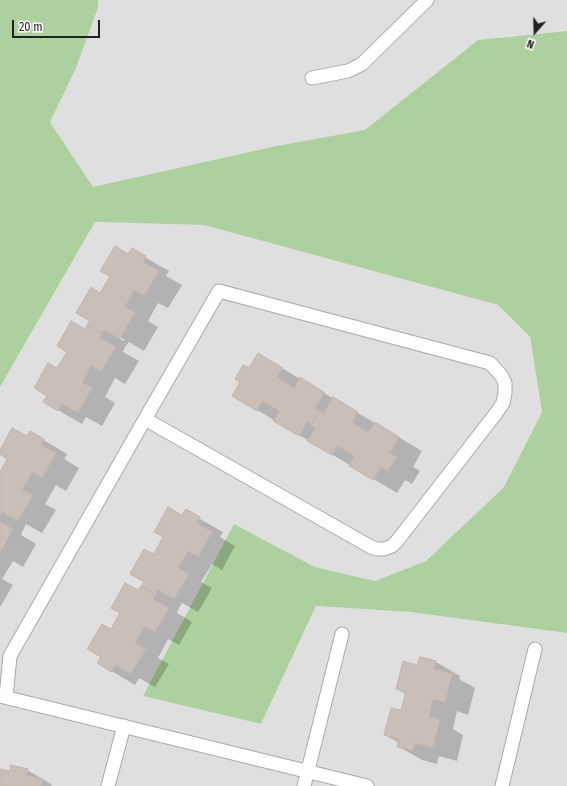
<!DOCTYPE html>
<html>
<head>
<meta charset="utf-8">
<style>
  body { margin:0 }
  #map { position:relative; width:567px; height:786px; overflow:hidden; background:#f2efe9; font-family:"Fira Sans Condensed",sans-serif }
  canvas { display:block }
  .north { position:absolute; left:515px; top:12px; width:40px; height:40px; -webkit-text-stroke:3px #fff; paint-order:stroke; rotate:200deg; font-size:11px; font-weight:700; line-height:16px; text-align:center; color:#222 }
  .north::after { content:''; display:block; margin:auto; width:14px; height:18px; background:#222; clip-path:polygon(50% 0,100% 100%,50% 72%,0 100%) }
  .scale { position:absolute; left:12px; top:20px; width:88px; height:18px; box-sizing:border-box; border:2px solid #222; border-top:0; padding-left:5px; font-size:12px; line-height:14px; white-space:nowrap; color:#222; -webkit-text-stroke:3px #fff; paint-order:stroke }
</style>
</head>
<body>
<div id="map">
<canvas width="567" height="786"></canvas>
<div class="north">N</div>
<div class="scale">20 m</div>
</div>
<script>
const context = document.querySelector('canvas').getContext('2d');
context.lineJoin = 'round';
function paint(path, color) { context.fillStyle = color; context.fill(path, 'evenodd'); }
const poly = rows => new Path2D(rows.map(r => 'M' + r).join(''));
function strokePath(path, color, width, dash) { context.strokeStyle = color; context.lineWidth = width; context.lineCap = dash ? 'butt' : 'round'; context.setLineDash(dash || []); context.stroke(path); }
paint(poly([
  [98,0,567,0,567,31,478,40,366,130,276,146,93,188,50,122,76,68,98,8],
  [95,222,204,225,498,305,530,337,542,412,504,487,426,561,375,581,315,567,234,524,143,696,261,724,316,606,410,612,567,633,567,786,0,786,0,387]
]), '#e0dfdf');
paint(poly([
  [0,0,98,0,98,8,76,68,50,122,93,187,276,146,365,130,478,40,567,31,567,633,410,612,316,606,261,724,143,696,234,524,315,567,375,581,426,561,504,487,542,412,530,337,498,305,204,225,95,222,0,387]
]), '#add19e');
paint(poly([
  [132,250,169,271,166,276,182,285,168,308,158,303,148,321,158,327,144,351,129,342,125,347,123,352,139,361,125,384,115,378,105,397,115,403,102,426,86,417,82,424,44,402,48,396,58,370,91,320,100,294],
  [104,328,125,340,124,341,103,329],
  [258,354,422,451,413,467,420,471,412,484,405,480,397,493,257,410,249,369],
  [30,432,67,454,64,459,79,468,66,491,56,485,45,504,56,510,42,533,26,524,21,535,36,544,23,567,13,561,2,579,13,585,0,607,0,474,9,458,0,453,0,452,27,438],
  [186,511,223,532,220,537,235,546,222,570,212,564,201,582,212,588,198,612,182,603,179,608,177,613,192,622,179,645,168,639,158,658,169,664,155,687,139,678,135,685,98,663,102,657,112,631,145,582,154,555],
  [420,659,436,662,460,676,459,679,475,688,468,715,457,711,453,729,463,735,457,761,439,756,437,764,422,760,398,746,399,743,385,735,402,712,406,694,397,689,418,666],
  [0,770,10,772,27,770,51,784,52,786,0,786]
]), '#0003');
const building = poly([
  [115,246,128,254,132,248,146,256,143,262,159,271,144,296,134,290,125,307,135,313,120,338,104,329,102,333,87,325,90,321,76,313,91,287,100,293,110,276,100,271,115,246],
  [71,321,85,329,87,325,102,333,100,338,116,347,101,371,91,366,82,382,92,388,78,413,62,404,58,411,43,402,47,396,34,388,48,363,57,368,67,352,57,346,71,321],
  [258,353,283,368,277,377,294,388,300,377,325,393,315,408,320,411,311,425,307,422,299,436,273,421,279,411,262,401,257,411,232,396,240,382,235,379,243,365,249,368,258,353],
  [333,397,358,412,352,422,368,432,375,422,399,437,390,453,397,457,388,471,381,467,373,480,349,466,354,456,338,446,332,455,307,441,315,428,311,425,320,411,324,413,333,397],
  [12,428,27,436,30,431,44,439,41,445,56,453,42,478,32,472,22,490,33,495,18,521,2,512,0,516,0,472,7,459,0,454,0,450,12,428],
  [168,507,182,515,186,509,200,517,197,523,212,532,198,557,188,551,178,568,189,574,174,599,158,590,155,595,141,586,144,582,130,574,144,549,154,554,163,537,154,532,168,507],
  [0,522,13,529,0,553,0,522],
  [125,583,138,590,141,586,155,595,153,599,169,608,155,632,144,627,135,643,146,649,131,674,115,665,111,672,97,663,101,657,87,649,102,624,111,629,120,613,111,608,125,583],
  [420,657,436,661,434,669,452,674,445,702,433,699,429,717,440,720,433,748,415,743,413,751,397,747,399,739,384,735,391,708,401,710,406,692,396,689,403,661,417,665,420,657],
  [11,765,28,769,26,775,43,779,41,786,0,786,0,769,10,771,11,765]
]);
paint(building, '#c7bfb8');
strokePath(building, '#c4b6ab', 1);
const lane = poly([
  [312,78,348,71,362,64,427,0],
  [0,696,367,786],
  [6,697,10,656,145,419,219,291,490,363,501,375,505,383,505,393,503,403,497,412,397,541,392,546,384,549,377,549,371,547,145,419],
  [108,786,124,726],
  [304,786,342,634],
  [502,786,535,649]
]);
strokePath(lane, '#a9a9a9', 15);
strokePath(lane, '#fff', 13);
</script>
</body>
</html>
